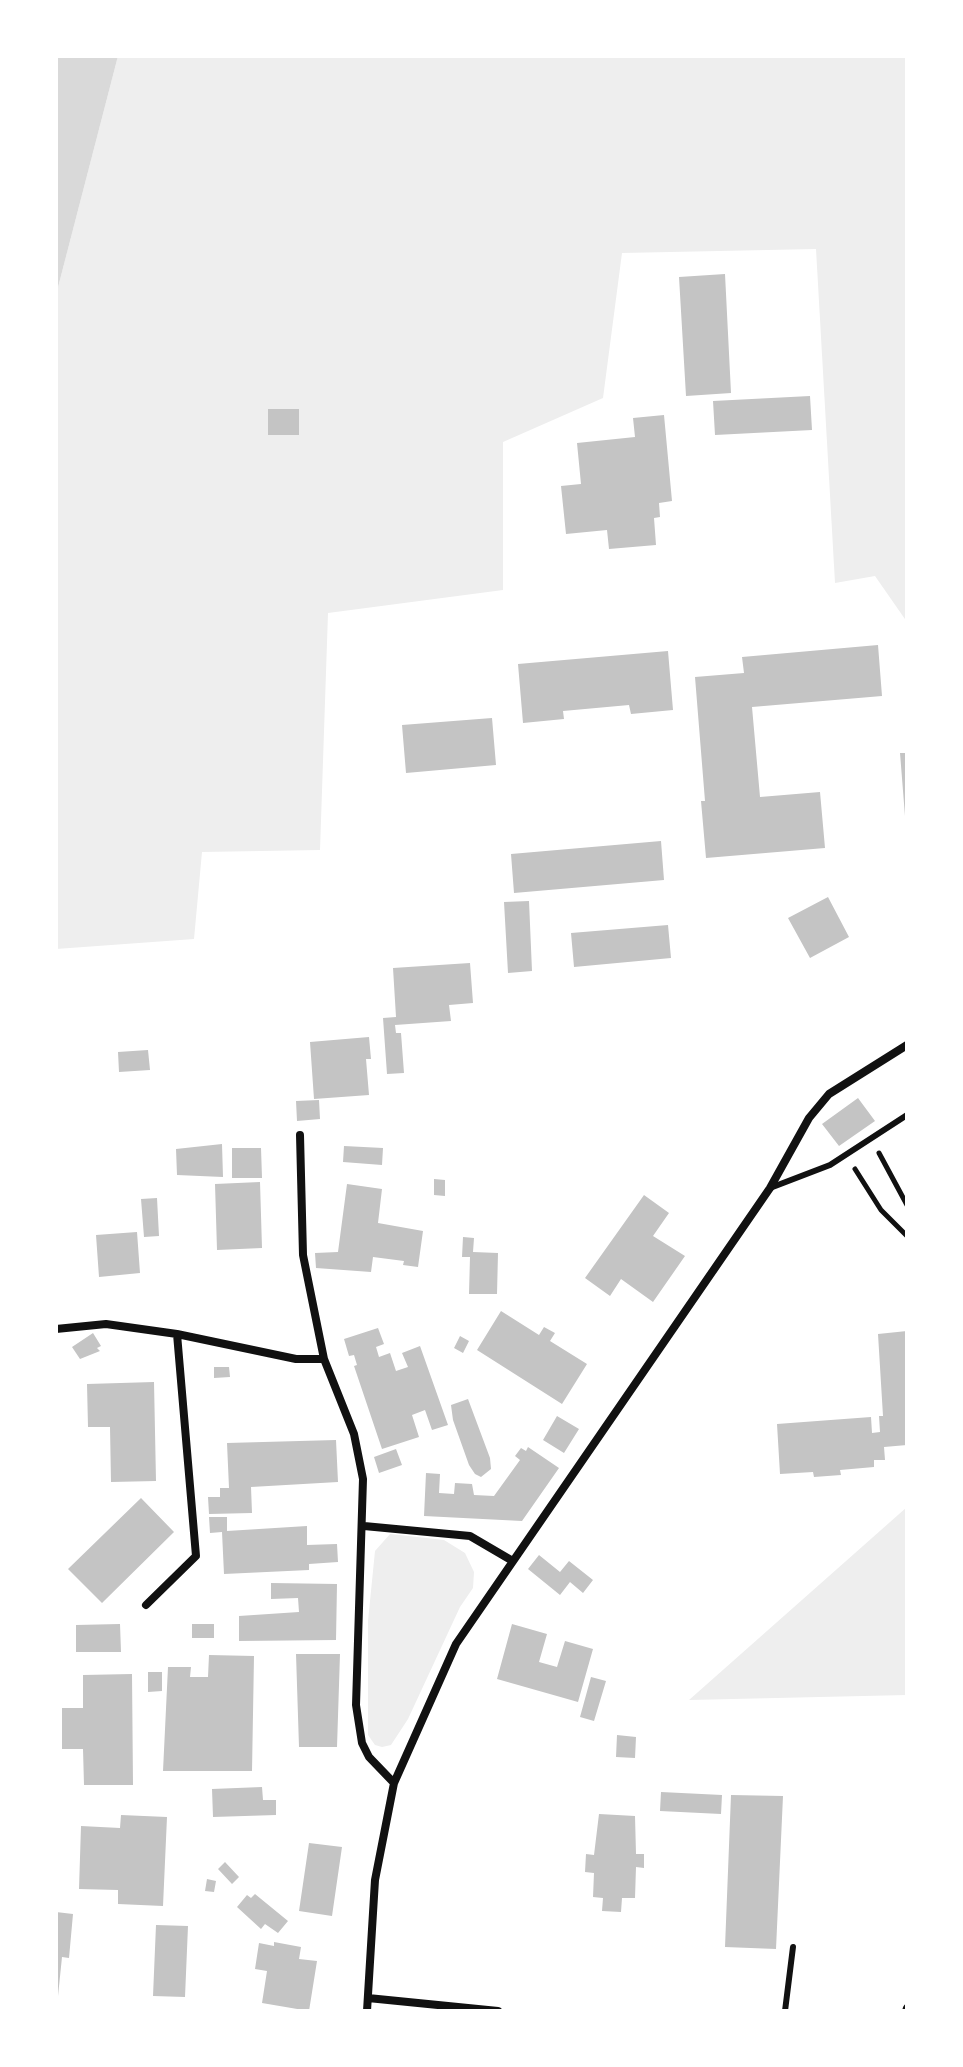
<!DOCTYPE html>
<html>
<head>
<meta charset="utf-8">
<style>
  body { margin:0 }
  #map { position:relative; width:963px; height:2067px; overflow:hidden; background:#fff; font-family:Bitter,serif }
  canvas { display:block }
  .frame { position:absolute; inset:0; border:58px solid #fff; pointer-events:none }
</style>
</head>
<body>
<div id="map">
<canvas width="963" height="2067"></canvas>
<div class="frame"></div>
</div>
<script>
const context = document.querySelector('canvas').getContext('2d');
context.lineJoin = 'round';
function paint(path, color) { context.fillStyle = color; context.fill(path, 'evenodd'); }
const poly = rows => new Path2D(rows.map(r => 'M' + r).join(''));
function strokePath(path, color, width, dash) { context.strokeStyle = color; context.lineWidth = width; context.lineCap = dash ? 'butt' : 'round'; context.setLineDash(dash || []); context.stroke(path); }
paint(poly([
  [118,56,907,56,907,622,875,576,835,583,816,249,622,253,603,398,503,442,503,590,328,613,320,850,202,852,194,939,56,949,56,295],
  [907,1507,907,1695,689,1700],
  [390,1534,444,1540,465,1553,474,1572,473,1588,460,1607,408,1719,391,1745,382,1747,375,1745,368,1735,368,1621,375,1551]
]), '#eee');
paint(poly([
  [56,56,118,56,56,295]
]), '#d9d9d9');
paint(poly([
  [725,274,731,393,686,396,679,277],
  [810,396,812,430,715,435,713,401],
  [268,409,299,409,299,435,268,435],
  [664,415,672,501,659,503,660,517,654,518,656,545,609,549,607,530,566,534,561,486,581,484,577,443,635,437,633,418],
  [878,645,882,696,752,707,760,797,820,792,825,848,706,858,701,801,705,801,695,677,744,673,742,657],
  [668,651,673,710,631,714,629,705,563,711,564,719,523,723,518,664],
  [492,718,496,765,406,773,402,725],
  [900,753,907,753,907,816,905,816],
  [661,841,664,880,514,893,511,854],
  [828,897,849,937,810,958,788,918],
  [529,901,532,971,508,973,504,902],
  [668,925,671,958,574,967,571,933],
  [470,963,473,1003,449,1005,451,1021,395,1025,396,1033,401,1033,404,1073,387,1074,383,1018,396,1017,393,968],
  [369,1037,371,1059,366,1059,369,1095,314,1099,310,1042],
  [148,1050,150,1070,119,1072,118,1052],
  [858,1098,875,1121,839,1146,822,1124],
  [319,1100,320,1119,297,1121,296,1101],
  [222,1144,223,1177,177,1175,176,1149],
  [344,1146,383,1148,382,1165,343,1162],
  [232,1148,261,1148,262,1178,232,1178],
  [434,1179,445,1180,445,1196,434,1195],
  [260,1182,262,1248,217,1250,215,1184],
  [347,1184,382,1189,378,1223,423,1231,418,1267,403,1265,404,1261,373,1257,371,1272,316,1268,315,1253,338,1252],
  [644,1195,669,1213,653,1236,685,1256,653,1302,621,1279,610,1296,585,1278],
  [157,1198,159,1236,144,1237,141,1199],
  [137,1232,140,1273,99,1277,96,1235],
  [463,1237,474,1238,473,1252,498,1253,497,1294,469,1294,470,1257,462,1257],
  [501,1311,539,1335,544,1327,555,1333,550,1341,587,1364,562,1404,477,1350],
  [378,1328,384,1344,376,1347,379,1357,390,1353,396,1371,408,1367,402,1353,420,1346,448,1425,432,1430,425,1410,412,1415,419,1437,382,1449,354,1366,357,1365,354,1355,349,1356,344,1339],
  [907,1331,907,1445,884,1447,885,1460,874,1460,874,1467,840,1470,841,1475,814,1477,813,1472,780,1474,777,1424,871,1417,872,1433,880,1432,879,1416,883,1416,878,1334],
  [93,1333,101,1346,97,1348,100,1351,80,1359,72,1347],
  [460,1336,469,1341,463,1353,454,1348],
  [214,1367,229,1367,230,1377,214,1378],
  [154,1382,156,1481,111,1482,110,1427,88,1427,87,1384],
  [468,1399,490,1458,491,1469,481,1477,475,1474,469,1465,453,1420,451,1405],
  [557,1416,579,1429,564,1453,543,1440],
  [336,1440,338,1482,251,1487,252,1513,209,1514,208,1497,220,1497,220,1488,229,1488,227,1443],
  [528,1447,559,1468,522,1521,424,1516,426,1473,440,1474,439,1493,454,1494,455,1483,472,1484,474,1495,494,1496,520,1460,515,1456,521,1448,526,1451],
  [396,1449,402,1465,379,1473,374,1457],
  [141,1498,174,1532,102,1603,68,1569],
  [209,1517,227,1517,227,1531,307,1526,307,1545,337,1544,338,1562,309,1564,309,1570,224,1574,222,1532,210,1533],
  [539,1555,560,1572,569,1561,593,1580,583,1593,570,1582,560,1595,528,1569],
  [271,1583,337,1584,336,1640,239,1641,239,1616,299,1612,298,1598,271,1599],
  [120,1624,121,1652,76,1652,76,1625],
  [192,1624,214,1624,214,1638,192,1638],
  [512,1624,547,1634,539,1662,557,1667,565,1641,593,1649,578,1702,497,1679],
  [296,1654,340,1654,337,1747,299,1747],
  [209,1655,254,1656,252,1771,163,1771,168,1667,191,1667,190,1677,208,1677],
  [148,1672,162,1672,162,1691,148,1692],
  [132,1674,133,1785,84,1785,83,1749,62,1749,62,1708,83,1708,83,1675],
  [591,1677,606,1681,594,1721,580,1717],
  [617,1735,636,1737,635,1758,616,1757],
  [262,1787,263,1800,276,1800,276,1815,213,1817,212,1789],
  [661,1792,722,1795,721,1814,660,1811],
  [731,1795,783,1796,776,1949,725,1947],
  [599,1814,635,1816,636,1854,644,1854,644,1868,636,1867,635,1898,622,1898,621,1912,602,1911,603,1898,593,1897,594,1873,585,1872,586,1854,594,1855],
  [121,1815,167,1817,163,1906,118,1904,118,1890,79,1889,81,1826,120,1828],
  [309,1843,342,1847,332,1916,299,1911],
  [225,1862,239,1877,232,1884,218,1869],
  [207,1879,216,1881,214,1892,205,1891],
  [255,1894,288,1921,278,1933,265,1924,261,1929,237,1907,247,1895,251,1898],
  [56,1912,73,1914,69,1958,62,1957,58,1996],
  [156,1925,188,1926,185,1997,153,1996],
  [274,1942,301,1947,299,1959,317,1961,309,2011,262,2003,267,1971,255,1969,259,1943,274,1946]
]), '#c4c4c4');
strokePath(poly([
  [879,1153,907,1205],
  [855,1169,881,1210,907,1236]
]), '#111', 5);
strokePath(poly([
  [770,1188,830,1165,907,1115],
  [785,2011,793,1947]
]), '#111', 6);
strokePath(poly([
  [300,1135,303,1255,324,1359,354,1434,363,1479,356,1705,362,1743,369,1757,394,1783],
  [56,1329,106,1324,177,1334,296,1359,324,1359],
  [364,1526,470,1536,511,1560],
  [146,1605,196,1556,177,1334],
  [368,1998,498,2011],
  [367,2011,375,1880,394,1783,456,1644,770,1188,809,1118,829,1094,907,1045],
  [906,2011,907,2008]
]), '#111', 8);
</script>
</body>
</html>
